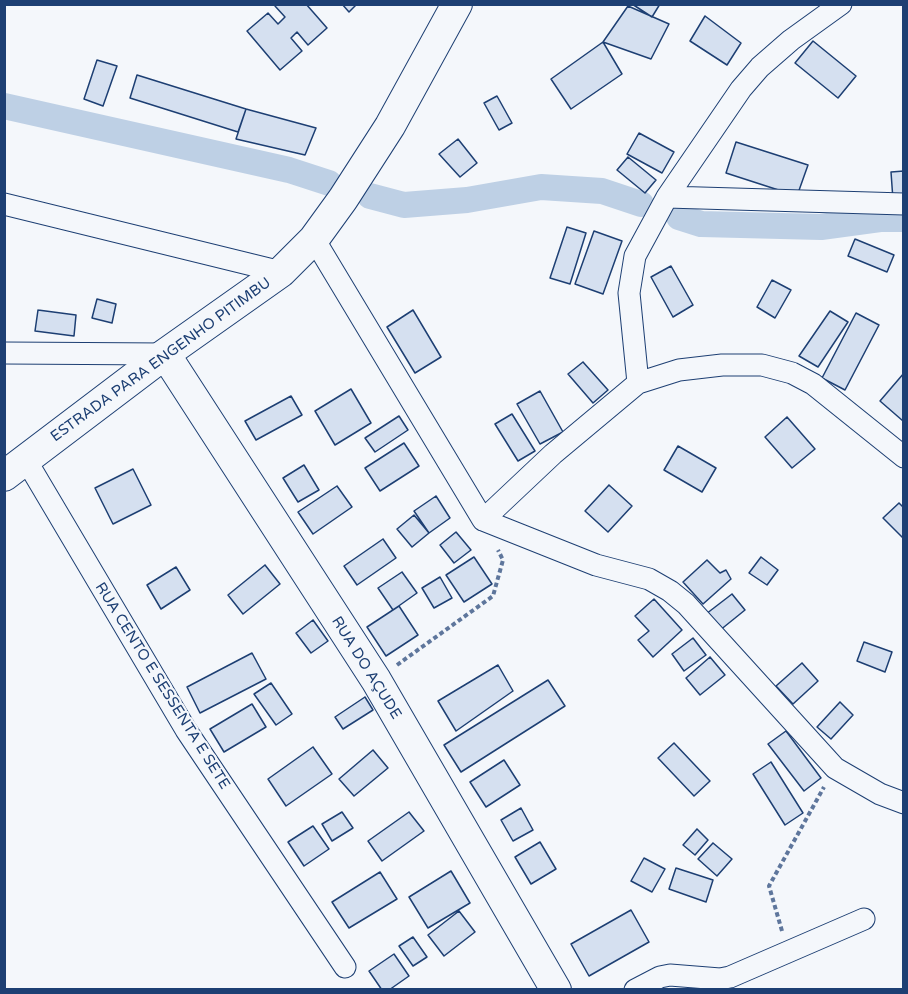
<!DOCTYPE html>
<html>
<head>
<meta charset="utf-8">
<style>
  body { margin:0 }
  #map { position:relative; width:908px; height:994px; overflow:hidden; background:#f4f7fb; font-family:"Varela Round",sans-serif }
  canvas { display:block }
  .frame { position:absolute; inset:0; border:6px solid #1d3f73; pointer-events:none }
</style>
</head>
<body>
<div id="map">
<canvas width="908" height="994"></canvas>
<div class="frame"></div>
</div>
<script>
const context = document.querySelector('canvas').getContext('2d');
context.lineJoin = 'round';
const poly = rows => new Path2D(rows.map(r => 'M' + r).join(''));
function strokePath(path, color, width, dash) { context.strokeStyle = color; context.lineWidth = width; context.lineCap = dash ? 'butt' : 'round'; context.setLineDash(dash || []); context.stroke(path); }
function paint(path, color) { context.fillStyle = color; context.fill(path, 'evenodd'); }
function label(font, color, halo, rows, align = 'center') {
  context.font = font + ' "Varela Round",sans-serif'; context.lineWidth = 4.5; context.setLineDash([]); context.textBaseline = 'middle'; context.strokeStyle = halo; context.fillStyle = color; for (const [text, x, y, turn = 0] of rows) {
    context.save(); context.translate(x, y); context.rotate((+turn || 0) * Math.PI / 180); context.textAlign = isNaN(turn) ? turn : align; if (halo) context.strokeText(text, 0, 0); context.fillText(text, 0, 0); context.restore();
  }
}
strokePath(poly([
  [4,106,289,170,329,183],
  [370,196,404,205,467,200,541,187,602,191,641,204],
  [679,217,701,224,821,227,880,219,904,219]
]), '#bed0e5', 26);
const building = poly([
  [277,4,306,4,327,28,308,45,297,32,291,38,302,51,280,70,247,31,268,13,278,24,285,17,275,6,277,4],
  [342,4,357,4,349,12,342,4],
  [632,4,660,4,652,17,632,4],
  [628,6,669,24,651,59,603,42,628,6],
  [705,16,741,43,727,65,690,41,705,16],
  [813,41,856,76,838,98,795,63,813,41],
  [603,42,622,74,571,109,551,79,603,42],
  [97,60,117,66,103,106,84,99,97,60],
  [137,75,246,109,238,132,130,98,137,75],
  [497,96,512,123,499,130,484,103,497,96],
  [246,109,316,128,305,155,236,139,246,109],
  [639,133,674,152,662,173,627,154,639,133],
  [458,139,477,163,460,177,439,154,458,139],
  [736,142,808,165,797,196,726,173,736,142],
  [628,157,656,180,645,193,617,170,628,157],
  [904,171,904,199,893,200,891,172,904,171],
  [567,227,586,233,570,284,550,278,567,227],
  [594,231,622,241,603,294,575,284,594,231],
  [855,239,894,255,887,272,848,256,855,239],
  [671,266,693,305,673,317,651,277,671,266],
  [772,280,791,290,775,318,757,307,772,280],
  [97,299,116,304,112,323,92,318,97,299],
  [38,310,76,315,74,336,35,331,38,310],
  [413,310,441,357,415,373,387,327,413,310],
  [830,311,848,322,818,367,799,356,830,311],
  [856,313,879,325,845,390,822,378,856,313],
  [583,362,608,390,593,403,568,374,583,362],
  [904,373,904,420,903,421,880,401,904,373],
  [351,389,371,423,335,445,315,411,351,389],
  [540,391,563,432,540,444,517,404,540,391],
  [291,396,302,415,256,440,245,421,291,396],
  [512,414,535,451,518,461,495,424,512,414],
  [399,416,408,430,375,452,365,438,399,416],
  [787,417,815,449,792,468,765,437,787,417],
  [404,443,419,466,380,491,365,468,404,443],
  [678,446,716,468,702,492,664,470,678,446],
  [304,465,319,490,298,502,283,478,304,465],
  [133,469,151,505,113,524,95,488,133,469],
  [609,485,632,506,608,532,585,511,609,485],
  [337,486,352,507,313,534,298,512,337,486],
  [436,496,450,518,429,533,414,511,436,496],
  [899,503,904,508,904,539,883,518,899,503],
  [414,515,429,533,412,547,397,529,414,515],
  [456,532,471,550,454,563,440,545,456,532],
  [383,539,396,558,357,585,344,566,383,539],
  [474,557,492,584,464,602,446,575,474,557],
  [761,557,778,570,767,585,749,573,761,557],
  [707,560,720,573,726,570,731,579,703,604,683,582,707,560],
  [265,565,280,584,243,614,228,595,265,565],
  [176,567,190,590,161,609,147,585,176,567],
  [402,572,417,593,393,610,378,588,402,572],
  [440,577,452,598,434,608,422,588,440,577],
  [732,594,745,610,719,631,706,614,732,594],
  [654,599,682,630,653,657,638,640,649,631,635,616,654,599],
  [399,606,418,635,386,656,367,627,399,606],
  [313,620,328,641,311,653,296,633,313,620],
  [693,638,706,655,684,671,672,654,693,638],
  [864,642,892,652,885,672,857,661,864,642],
  [252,653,266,679,200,713,187,687,252,653],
  [710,657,725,675,700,695,686,678,710,657],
  [802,663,818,681,793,704,776,686,802,663],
  [498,665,513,691,456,731,438,701,498,665],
  [548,680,565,706,461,772,444,745,548,680],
  [271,683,292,714,276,725,254,694,271,683],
  [365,697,373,710,343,729,335,717,365,697],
  [840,702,853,715,831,739,817,727,840,702],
  [252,704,266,727,224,752,210,729,252,704],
  [786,731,821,778,804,791,768,744,786,731],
  [674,743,710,781,694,796,658,758,674,743],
  [313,747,332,774,286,806,268,779,313,747],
  [373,750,388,768,354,796,339,779,373,750],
  [504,760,520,785,486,807,470,782,504,760],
  [771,762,803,813,785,825,753,774,771,762],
  [521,808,533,830,513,841,501,820,521,808],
  [342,812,353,828,332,841,322,824,342,812],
  [409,812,424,831,382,861,368,841,409,812],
  [313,826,329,849,304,866,288,842,313,826],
  [697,829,708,840,695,855,683,845,697,829],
  [540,842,556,869,531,884,515,857,540,842],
  [713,843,732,859,717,876,698,859,713,843],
  [644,858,665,869,652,892,631,881,644,858],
  [676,868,713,880,706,902,669,889,676,868],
  [451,871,470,903,428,928,409,897,451,871],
  [380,872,397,899,349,928,332,902,380,872],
  [631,910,649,942,589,976,571,944,631,910],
  [459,911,475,932,444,956,428,935,459,911],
  [413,937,427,957,413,966,399,946,413,937],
  [394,954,409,976,389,990,382,990,369,971,394,954]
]);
paint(building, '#d5e0f0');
strokePath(building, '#1d3f73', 1.5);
const street = poly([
  [667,197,904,204],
  [4,204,281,272],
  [314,239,483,520,596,565,649,579,670,591,686,604,835,768,880,794,904,803],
  [4,353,165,354],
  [638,383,629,293,635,256,667,197,741,89,760,67,791,40,841,4],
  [26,460,186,730,345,967],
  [483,520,553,454,638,383,679,370,722,365,762,365,792,373,813,384,904,457],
  [635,990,660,977,670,975,720,979,730,977,864,919]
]);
const secondary = poly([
  [165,354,376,680,556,990],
  [4,476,165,354,281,272,314,239,343,199,390,126,457,4]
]);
strokePath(street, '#1d3f73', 23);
strokePath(secondary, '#1d3f73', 32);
strokePath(poly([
  [397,665,493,596,503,560,498,550],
  [782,931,769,886,824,787]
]), '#5e769c', 4, [4.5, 3]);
strokePath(street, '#f4f7fb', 21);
strokePath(secondary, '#f4f7fb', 30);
label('15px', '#1d3f73', '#f4f7fb', [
  ["ESTRADA PARA ENGENHO PITIMBU",161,360,-36],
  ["RUA DO AÇUDE",366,668,58],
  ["RUA CENTO E SESSENTA E SETE",162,686,58]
]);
</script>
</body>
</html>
